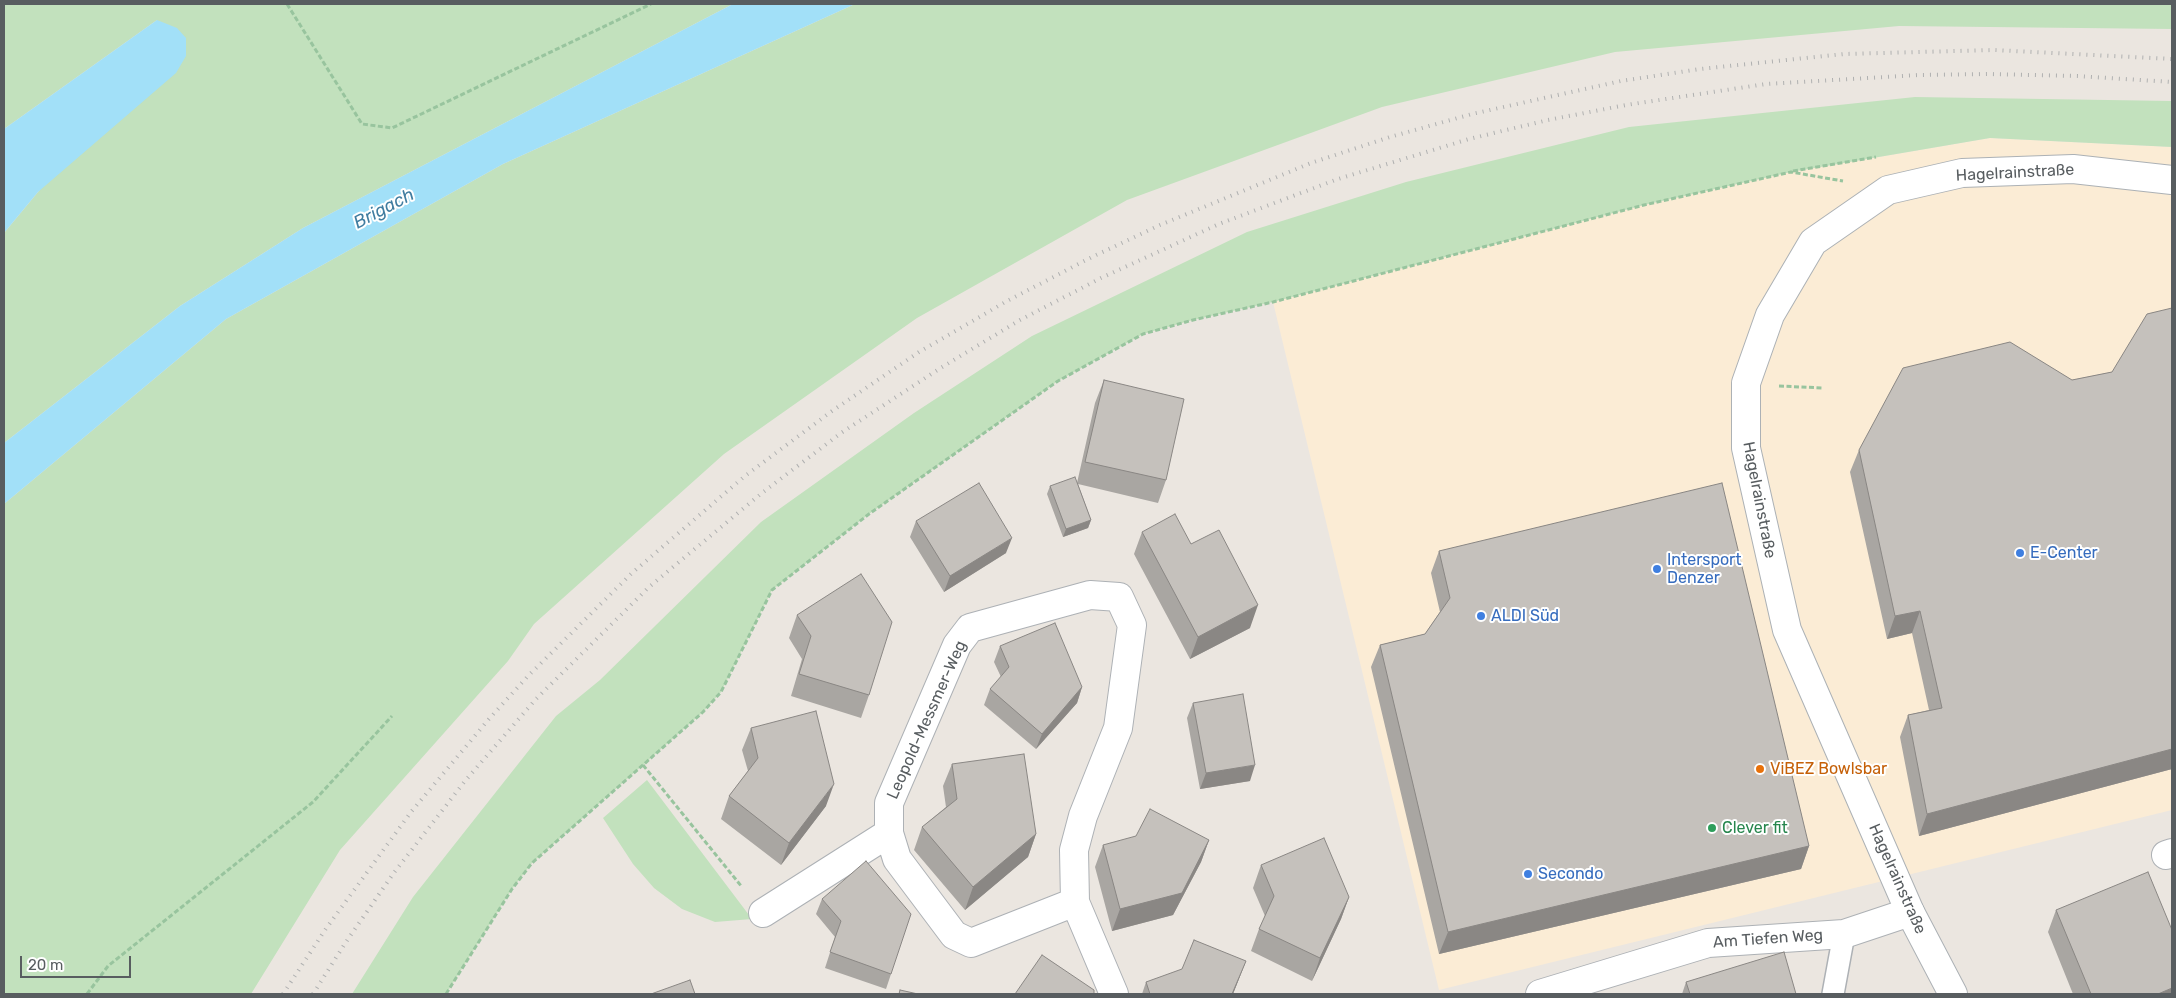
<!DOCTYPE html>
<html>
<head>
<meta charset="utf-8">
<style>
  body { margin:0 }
  #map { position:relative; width:2176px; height:998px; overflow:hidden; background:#ebe6e0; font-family:Rubik,sans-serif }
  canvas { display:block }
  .frame { position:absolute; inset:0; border:5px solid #585d60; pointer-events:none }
  .scale { position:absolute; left:20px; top:956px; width:111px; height:22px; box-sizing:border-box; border:2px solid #585d60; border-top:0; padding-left:6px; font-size:15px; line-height:18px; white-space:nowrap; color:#585d60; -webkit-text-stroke:4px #fff; paint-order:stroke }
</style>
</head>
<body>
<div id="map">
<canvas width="2176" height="998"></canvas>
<div class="frame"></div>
<div class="scale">20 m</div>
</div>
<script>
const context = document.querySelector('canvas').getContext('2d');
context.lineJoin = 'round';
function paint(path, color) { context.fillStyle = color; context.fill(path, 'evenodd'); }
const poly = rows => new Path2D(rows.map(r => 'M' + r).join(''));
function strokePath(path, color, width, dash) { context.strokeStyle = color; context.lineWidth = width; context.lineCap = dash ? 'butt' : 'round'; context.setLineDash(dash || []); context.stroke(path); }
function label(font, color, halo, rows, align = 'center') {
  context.font = font + ' Rubik,sans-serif'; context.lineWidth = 4; context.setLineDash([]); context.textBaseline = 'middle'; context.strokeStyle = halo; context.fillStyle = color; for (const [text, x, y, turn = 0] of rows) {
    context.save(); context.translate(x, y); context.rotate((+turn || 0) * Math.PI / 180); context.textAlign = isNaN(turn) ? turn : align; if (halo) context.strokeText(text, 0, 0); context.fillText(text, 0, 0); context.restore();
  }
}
paint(poly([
  [1990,138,2172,147,2172,810,1439,990,1273,302,1644,205,1791,172]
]), '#fbecd5');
paint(poly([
  [4,4,733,4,303,228,180,306,4,443,4,233,38,192,157,20,4,129],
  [855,4,2172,4,2172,29,1899,26,1615,52,1382,107,1127,200,917,318,724,454,534,624,508,661,340,850,251,994,4,994,4,504,226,319,503,164],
  [1915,97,2172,101,2172,147,1990,138,1791,172,1644,205,1273,302,1193,320,1143,334,1058,381,869,514,772,590,721,692,703,712,532,863,512,889,446,994,352,994,413,897,556,716,600,680,761,522,914,413,1032,336,1247,232,1406,182,1629,127],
  [647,780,752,919,715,922,682,909,654,888,633,864,603,818]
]), '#c2e1bd');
paint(poly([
  [733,4,855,4,503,164,226,319,4,504,4,443,180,306,303,228],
  [157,20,177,28,186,38,186,56,176,73,38,192,4,233,4,129]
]), '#a2e0f8');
const service = poly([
  [1833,994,1844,934]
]);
const minor = poly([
  [2166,855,2172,853],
  [1075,902,971,943,954,935,897,859,889,833,889,803,957,645,970,628,1090,595,1119,597,1132,625,1118,728,1083,816,1074,850,1075,902,1114,994],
  [763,913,889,833],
  [1540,994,1708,943,1844,934,1910,912]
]);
const secondary = poly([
  [1953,994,1910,912,1787,630,1746,448,1746,383,1770,315,1813,242,1888,190,1962,173,2073,169,2172,180]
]);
strokePath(service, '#adb1b5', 24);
strokePath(minor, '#adb1b5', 30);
strokePath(secondary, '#acb1b5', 30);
strokePath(poly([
  [287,4,362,124,392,128,651,4],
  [1793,171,1876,157],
  [1779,386,1823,388],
  [643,765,742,887],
  [87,994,108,966,313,802,392,716],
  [446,994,512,889,532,863,703,712,721,692,772,590,869,514,1058,381,1143,334,1193,320,1273,302,1644,205,1791,172,1843,181]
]), '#98c49e', 3, [5, 2.5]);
strokePath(service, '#fff', 21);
strokePath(minor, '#fff', 28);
strokePath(secondary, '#fff', 28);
strokePath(poly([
  [283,994,325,930,411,812,489,719,528,676,632,573,745,476,832,411,919,352,1007,301,1092,257,1160,225,1311,163,1390,137,1472,114,1621,81,1700,69,1844,54,1994,50,2172,59],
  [313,994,346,942,393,874,465,781,536,699,649,587,762,493,841,433,939,369,1020,320,1101,278,1219,224,1338,179,1469,139,1548,120,1626,105,1766,84,1919,75,1988,74,2077,76,2172,82]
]), '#afb0b0', 4, [1, 6]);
paint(poly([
  [2172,308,2172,769,1919,836,1900,737,1908,715,1929,710,1912,633,1887,639,1850,472,1859,450,2072,380,2112,372],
  [1104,380,1166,480,1158,503,1078,484,1091,520,1088,528,1063,537,1047,494,1050,486,1077,483,1095,403],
  [916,521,1006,553,944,592,910,537],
  [1142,532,1191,544,1250,628,1190,659,1134,554],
  [1439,551,1809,846,1801,869,1439,954,1371,667,1380,645,1425,634,1440,612,1431,573],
  [797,615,869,695,861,718,791,696,802,659,789,638],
  [1000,646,1082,687,1077,703,1036,749,984,705,990,689,1001,677,994,662],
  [1193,703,1250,781,1200,789,1187,718],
  [751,728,826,806,781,865,721,819,729,796,748,771,742,750],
  [952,764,1036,834,1028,857,965,910,914,850,922,827,946,807,943,786],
  [1209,840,1201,862,1173,915,1112,931,1095,867,1103,845],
  [1261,865,1349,897,1341,919,1312,981,1251,951,1259,929,1265,916,1253,888],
  [822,899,891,974,886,989,825,968,835,937,816,914],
  [2056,910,2172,994,2073,994,2048,932],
  [1246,961,1233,994,1142,994,1146,982],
  [1686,982,1796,994,1682,994]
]), '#a9a6a2');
paint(poly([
  [1091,520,1088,528,1063,537,1066,529],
  [1012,538,1006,553,944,592,950,576],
  [1258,605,1250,628,1190,659,1198,637],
  [1920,611,1912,633,1887,639,1895,616],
  [1082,687,1077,703,1036,749,1042,734],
  [2172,749,2172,769,1919,836,1927,814],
  [1255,765,1250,781,1200,789,1206,773],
  [834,784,826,806,781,865,789,843],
  [1036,834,1028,857,965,910,973,887],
  [1209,840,1201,862,1173,915,1112,931,1120,909],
  [1809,846,1801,869,1439,954,1448,932],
  [1349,897,1341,919,1312,981,1320,958],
  [1246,961,1233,994,1232,994],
  [2172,988,2172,994,2158,994]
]), '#8a8784');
const building = poly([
  [2172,308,2172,749,1927,814,1908,715,1942,708,1920,611,1895,616,1859,450,1903,368,2010,342,2072,380,2112,372,2147,314,2172,308],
  [1104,380,1184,399,1166,480,1085,462,1104,380],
  [1075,477,1091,520,1066,529,1050,486,1075,477],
  [979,483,1012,538,950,576,916,521,979,483],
  [1722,483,1809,846,1448,932,1380,645,1425,634,1450,598,1439,551,1722,483],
  [1175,514,1191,544,1219,530,1258,605,1198,637,1142,532,1175,514],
  [861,574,892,622,869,695,799,674,811,636,797,615,861,574],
  [1055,623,1082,687,1042,734,990,689,1009,667,1000,646,1055,623],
  [1243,694,1255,765,1206,773,1193,703,1243,694],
  [816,711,834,784,789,843,729,796,758,758,751,728,816,711],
  [1024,754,1036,834,973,887,922,827,957,799,952,764,1024,754],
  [1150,809,1209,840,1182,893,1120,909,1103,845,1136,836,1150,809],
  [1324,838,1349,897,1320,958,1259,929,1274,896,1261,865,1324,838],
  [866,861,911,914,891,974,830,952,841,921,822,899,866,861],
  [2148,872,2172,930,2172,988,2158,994,2091,994,2056,910,2148,872],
  [1194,940,1246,961,1232,994,1150,994,1146,982,1182,969,1194,940],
  [1784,952,1796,994,1690,994,1686,982,1784,952],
  [1042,955,1094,990,1094,994,1015,994,1042,955],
  [690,980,695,994,651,994,690,980],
  [900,990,918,994,899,994,900,990]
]);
paint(building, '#c5c1bc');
strokePath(building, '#8a8784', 1);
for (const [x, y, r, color] of [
  [2020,553,5,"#3f7fe0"],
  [1657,569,5,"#3f7fe0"],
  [1481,616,5,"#3f7fe0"],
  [1760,769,5,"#e8710a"],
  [1712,828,5,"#2e9e5b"],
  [1528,874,5,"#3f7fe0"]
]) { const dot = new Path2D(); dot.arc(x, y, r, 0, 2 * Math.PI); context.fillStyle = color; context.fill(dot); strokePath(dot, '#fff', 2); }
label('16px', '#585d60', '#fff', [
  ["Hagelrainstraße",2015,173,-3],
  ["Hagelrainstraße",1759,500,79],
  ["Leopold-Messmer-Weg",927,720,-66],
  ["Hagelrainstraße",1897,879,66],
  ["Am Tiefen Weg",1768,939,-4]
]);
label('16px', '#366cbe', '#fff', [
  ["E-Center",2030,553],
  ["Intersport",1667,560],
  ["Denzer",1667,578],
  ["ALDI Süd",1491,616],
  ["Secondo",1538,874]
], 'left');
label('16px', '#c56008', '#fff', [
  ["ViBEZ Bowlsbar",1770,769]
], 'left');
label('16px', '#27864d', '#fff', [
  ["Clever fit",1722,828]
], 'left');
label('italic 18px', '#407da0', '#fff', [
  ["Brigach",384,209,-28]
]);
</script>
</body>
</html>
